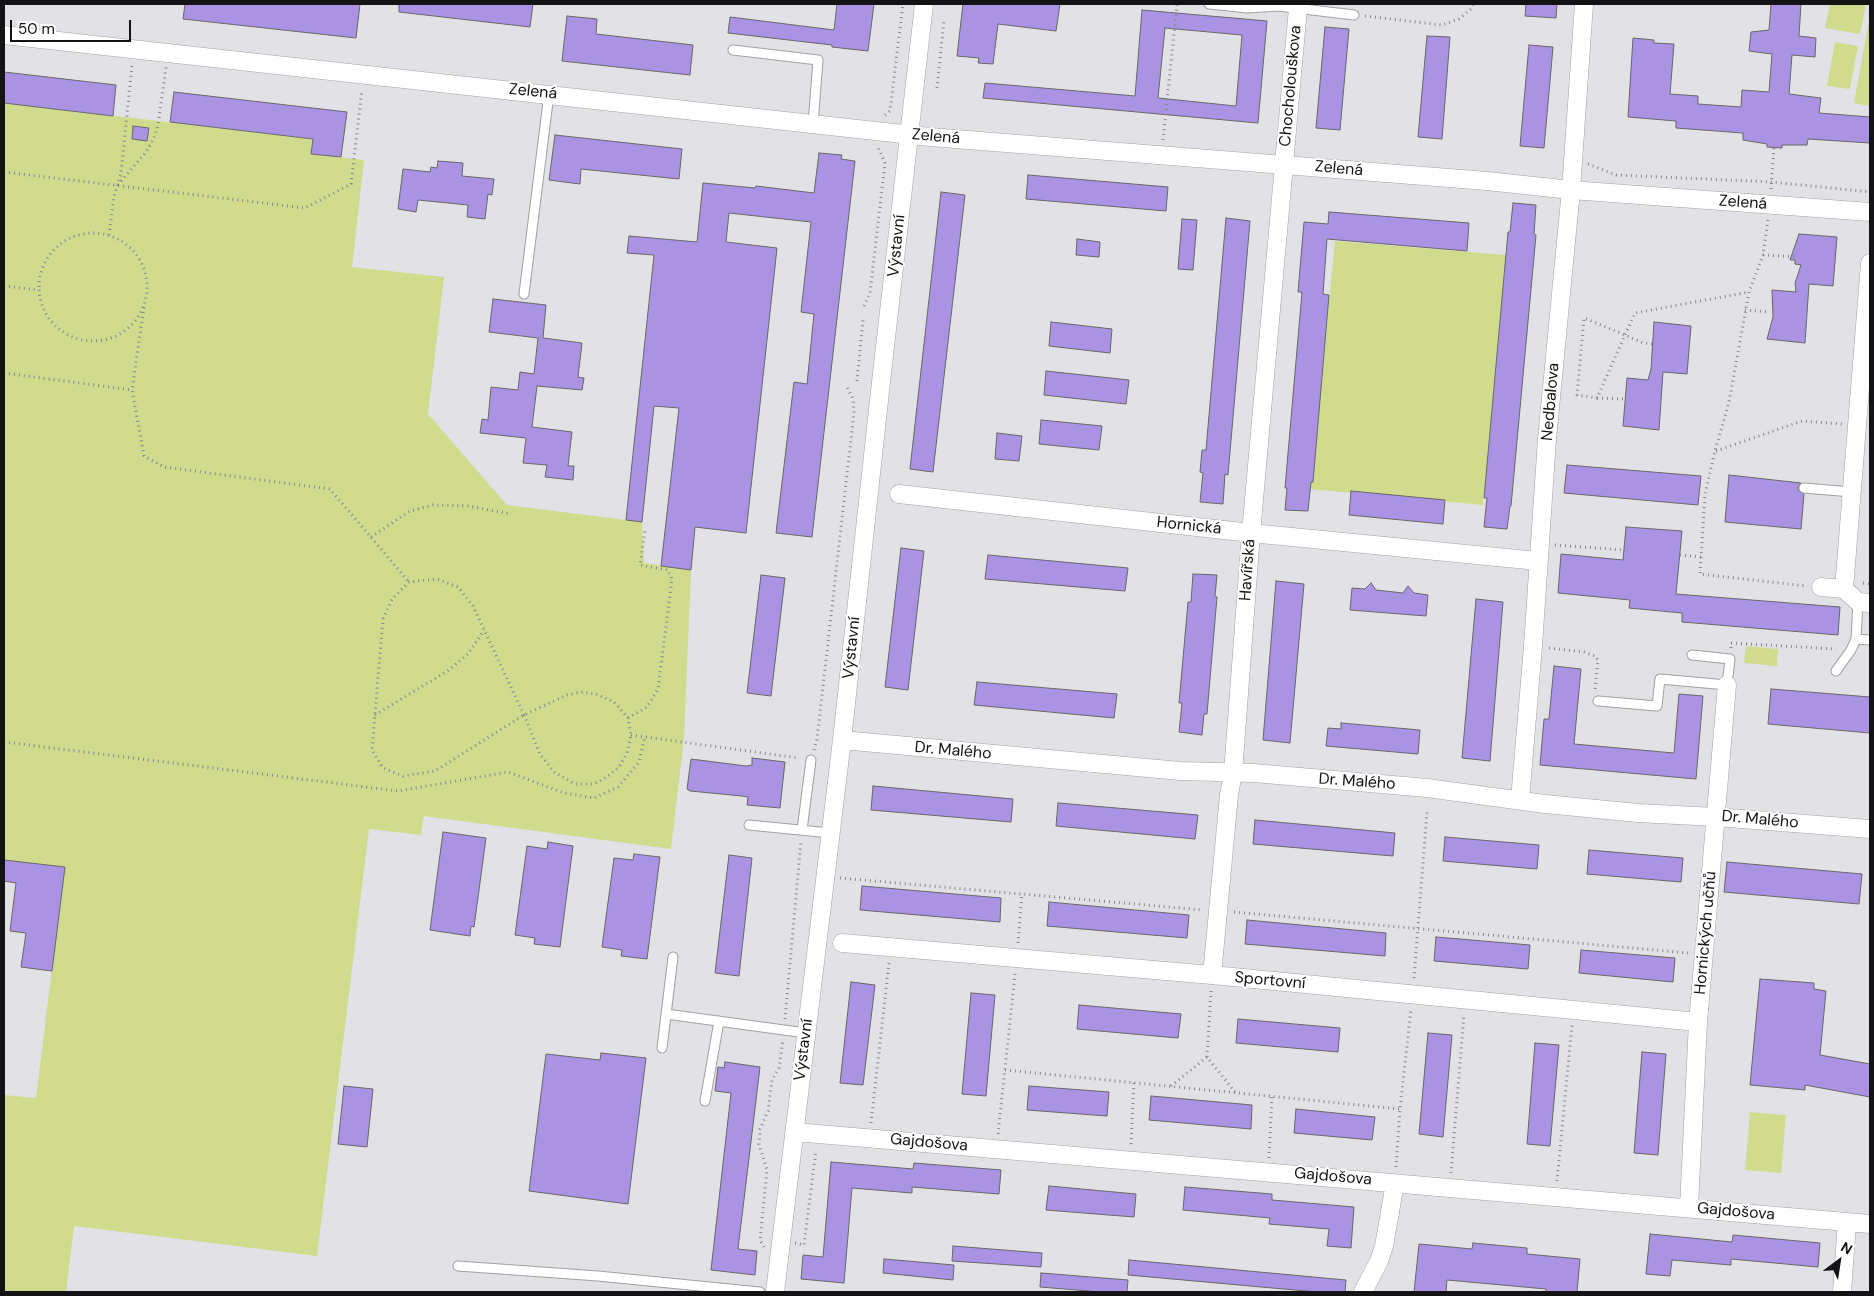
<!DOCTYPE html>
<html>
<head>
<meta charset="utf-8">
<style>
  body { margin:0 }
  #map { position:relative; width:1874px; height:1296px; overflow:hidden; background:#e2e1e6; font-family:"DM Sans",sans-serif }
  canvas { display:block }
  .frame { position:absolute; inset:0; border:5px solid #131214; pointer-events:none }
  .north { position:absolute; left:1814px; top:1236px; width:50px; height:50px; -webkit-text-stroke:4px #fff; paint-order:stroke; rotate:31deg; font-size:14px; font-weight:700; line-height:20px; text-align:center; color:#131214 }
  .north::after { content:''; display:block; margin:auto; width:18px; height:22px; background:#131214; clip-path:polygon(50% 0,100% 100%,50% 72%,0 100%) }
  .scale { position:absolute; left:10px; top:20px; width:121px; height:22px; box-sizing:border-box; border:2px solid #131214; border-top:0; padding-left:6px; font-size:15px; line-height:18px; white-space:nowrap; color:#131214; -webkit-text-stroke:4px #fff; paint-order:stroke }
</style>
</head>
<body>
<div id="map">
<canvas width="1874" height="1296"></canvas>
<div class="frame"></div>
<div class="north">N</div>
<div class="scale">50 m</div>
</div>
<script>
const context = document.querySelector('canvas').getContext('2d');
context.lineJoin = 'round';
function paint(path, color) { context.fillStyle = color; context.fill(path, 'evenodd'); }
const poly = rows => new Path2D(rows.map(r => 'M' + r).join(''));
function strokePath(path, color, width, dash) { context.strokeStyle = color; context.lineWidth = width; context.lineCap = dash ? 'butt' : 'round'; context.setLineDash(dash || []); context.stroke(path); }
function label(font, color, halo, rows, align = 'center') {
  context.font = font + ' "DM Sans",sans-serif'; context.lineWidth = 4; context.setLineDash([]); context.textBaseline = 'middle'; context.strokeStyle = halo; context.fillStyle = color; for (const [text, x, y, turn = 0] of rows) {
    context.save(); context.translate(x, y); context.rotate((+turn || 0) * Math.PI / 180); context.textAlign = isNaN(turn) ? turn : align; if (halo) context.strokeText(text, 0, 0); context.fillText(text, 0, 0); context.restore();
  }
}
paint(poly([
  [1830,4,1866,4,1860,34,1825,28],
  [1870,15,1870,106,1854,103],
  [1835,42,1858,46,1850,89,1827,86],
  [4,103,313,139,311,154,364,160,352,267,444,277,428,414,507,505,642,522,644,563,691,570,684,738,671,849,424,816,421,835,369,829,317,1256,74,1226,66,1292,4,1292,4,1095,36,1098,64,870,4,862],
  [1335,241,1506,255,1483,505,1310,489],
  [1746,646,1778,649,1777,666,1744,663],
  [1750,1112,1786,1115,1781,1173,1745,1170]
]), '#d0db8d');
const building = poly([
  [185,4,360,4,356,38,183,19,185,4],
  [399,4,533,4,530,27,399,12,399,4],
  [837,4,874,4,868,51,832,47,832,45,728,33,730,17,834,30,837,4],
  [963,4,1060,4,1056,31,998,24,993,64,978,63,979,58,957,56,963,4],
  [1526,4,1557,4,1556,18,1525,16,1526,4],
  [1771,4,1801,4,1799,36,1816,38,1815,57,1792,55,1789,94,1821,98,1819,113,1870,117,1870,143,1808,139,1807,145,1782,145,1782,148,1767,147,1767,144,1743,140,1743,133,1676,128,1676,121,1628,117,1633,38,1654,40,1654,43,1674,44,1670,94,1698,96,1698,104,1741,107,1742,90,1769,92,1772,54,1749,51,1751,32,1769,30,1771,4],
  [1142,10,1267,21,1258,123,983,98,985,83,1135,96,1142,10],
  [1165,28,1242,35,1236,106,1158,98,1165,28],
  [567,16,597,19,596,34,693,45,690,75,562,61,567,16],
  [1325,27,1349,29,1340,130,1316,128,1325,27],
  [1427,36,1450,37,1442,139,1418,137,1427,36],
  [1529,45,1553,47,1544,148,1520,146,1529,45],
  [4,72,116,85,113,116,4,103,4,72],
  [174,92,347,112,341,157,311,154,313,139,170,122,174,92],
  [133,126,149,128,147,141,132,139,133,126],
  [555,135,682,149,679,179,581,169,580,184,549,180,555,135],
  [819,153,842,155,841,159,855,161,812,537,776,533,794,382,807,384,814,314,801,312,811,222,729,213,726,242,777,248,746,533,695,527,691,570,661,566,679,408,654,406,642,522,626,520,654,255,627,253,629,236,697,242,703,183,755,188,756,186,814,193,819,153],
  [438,161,463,163,462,176,494,179,492,195,488,194,485,219,467,217,468,205,418,200,416,212,398,209,403,169,430,172,431,167,437,168,438,161],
  [1028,175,1168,187,1166,211,1026,199,1028,175],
  [941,192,965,195,933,472,910,469,941,192],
  [1513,203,1536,205,1534,234,1536,235,1511,506,1510,506,1507,529,1484,527,1487,498,1484,498,1508,232,1510,232,1513,203],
  [1329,212,1469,223,1467,251,1327,239,1323,294,1329,295,1313,482,1311,482,1308,511,1285,510,1287,488,1285,488,1302,292,1298,292,1304,222,1328,224,1329,212],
  [1226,218,1250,221,1228,475,1225,474,1223,504,1200,502,1203,473,1200,472,1202,450,1206,450,1226,218],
  [1182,219,1197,220,1193,270,1178,269,1182,219],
  [1799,234,1837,237,1833,286,1809,284,1805,343,1767,339,1773,317,1772,290,1796,292,1795,283,1801,265,1795,264,1795,260,1790,260,1799,234],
  [1077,239,1100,242,1099,257,1076,255,1077,239],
  [493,299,546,305,543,338,582,343,578,377,584,378,582,390,537,386,532,427,572,432,568,466,574,466,573,480,545,477,547,465,523,463,526,438,480,433,482,419,488,420,491,387,518,390,520,372,534,374,538,338,489,332,493,299],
  [1051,322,1112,329,1110,353,1049,346,1051,322],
  [1654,322,1691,326,1687,374,1663,372,1659,430,1623,426,1627,378,1648,380,1651,369,1654,322],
  [1046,371,1129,380,1126,404,1044,395,1046,371],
  [1041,420,1102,426,1099,450,1039,444,1041,420],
  [997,433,1022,436,1019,461,995,459,997,433],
  [1567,465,1701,476,1698,505,1564,493,1567,465],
  [1729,475,1801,483,1798,487,1798,490,1804,494,1801,529,1725,522,1729,475],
  [1351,491,1445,500,1443,524,1349,515,1351,491],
  [1626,527,1682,531,1676,594,1840,607,1838,635,1682,622,1682,613,1629,608,1630,600,1558,593,1561,554,1623,560,1626,527],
  [901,548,924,551,908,690,885,687,901,548],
  [988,555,1128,568,1125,591,985,579,988,555],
  [1193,574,1217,575,1215,596,1217,597,1207,714,1204,714,1202,735,1179,732,1182,703,1179,703,1181,681,1188,602,1191,602,1193,574],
  [761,575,785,578,771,696,747,693,761,575],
  [1276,581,1304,584,1290,743,1263,740,1276,581],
  [1371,583,1376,590,1403,593,1408,586,1414,593,1428,595,1426,616,1350,610,1352,588,1365,589,1371,583],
  [1476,599,1503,602,1490,761,1462,758,1476,599],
  [1554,666,1581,669,1574,744,1674,753,1679,694,1703,696,1696,779,1540,765,1544,719,1549,719,1554,666],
  [977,682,1117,694,1114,718,974,705,977,682],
  [1771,689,1870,697,1870,733,1768,724,1771,689],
  [1341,723,1420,730,1418,754,1326,746,1328,728,1341,729,1341,723],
  [752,758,785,762,780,808,747,805,748,797,742,796,690,791,687,789,691,759,746,766,752,765,752,758],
  [873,786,1013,799,1011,822,871,810,873,786],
  [1058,803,1198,815,1195,839,1056,826,1058,803],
  [1255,820,1395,833,1393,856,1253,844,1255,820],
  [443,832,486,838,474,927,471,926,470,936,430,930,443,832],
  [1445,837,1539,845,1537,869,1443,861,1445,837],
  [548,842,573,846,560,947,534,944,535,938,515,935,527,846,547,849,548,842],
  [1589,850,1683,858,1681,882,1587,874,1589,850],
  [634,854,660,857,647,959,621,956,622,950,602,947,614,858,633,860,634,854],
  [729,855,752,858,739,976,715,973,729,855],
  [4,860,65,867,52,971,21,967,26,933,10,931,16,883,4,881,4,860],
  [1727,862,1862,874,1859,904,1724,892,1727,862],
  [862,886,1001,898,1000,922,860,910,862,886],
  [1049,902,1189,915,1187,938,1047,926,1049,902],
  [1247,920,1386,933,1385,956,1245,944,1247,920],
  [1436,937,1530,945,1528,969,1434,961,1436,937],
  [1581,950,1675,958,1673,982,1579,973,1581,950],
  [1760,979,1814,983,1814,989,1826,991,1820,1055,1870,1064,1870,1097,1805,1085,1805,1090,1750,1085,1760,979],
  [851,982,875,985,863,1085,840,1083,851,982],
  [971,993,995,995,986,1096,962,1094,971,993],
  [1079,1005,1181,1014,1178,1038,1077,1029,1079,1005],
  [1238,1019,1340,1028,1338,1052,1236,1043,1238,1019],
  [1428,1033,1452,1035,1443,1137,1419,1134,1428,1033],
  [1535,1043,1559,1045,1550,1146,1527,1144,1535,1043],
  [1642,1052,1666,1054,1658,1155,1634,1153,1642,1052],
  [601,1053,646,1058,628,1204,529,1191,546,1054,600,1060,601,1053],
  [725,1062,760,1067,738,1249,757,1251,755,1275,711,1270,731,1093,715,1091,718,1067,724,1068,725,1062],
  [344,1086,373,1089,367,1147,338,1144,344,1086],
  [1029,1086,1109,1092,1107,1116,1027,1110,1029,1086],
  [1151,1096,1252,1105,1251,1129,1149,1120,1151,1096],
  [1296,1109,1375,1117,1372,1140,1294,1133,1296,1109],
  [831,1162,913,1169,914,1163,1001,1170,999,1194,912,1187,912,1193,852,1188,844,1283,801,1279,803,1255,823,1257,831,1162],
  [1049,1186,1136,1194,1134,1217,1046,1210,1049,1186],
  [1185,1187,1272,1194,1272,1200,1354,1207,1351,1248,1327,1246,1329,1229,1269,1224,1270,1218,1183,1210,1185,1187],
  [1650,1234,1732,1242,1733,1235,1820,1243,1818,1267,1731,1259,1731,1265,1672,1260,1670,1276,1646,1274,1650,1234],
  [1473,1243,1527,1248,1527,1254,1580,1259,1577,1292,1546,1292,1546,1289,1447,1280,1446,1292,1414,1292,1419,1244,1472,1249,1473,1243],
  [953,1246,1042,1253,1041,1267,952,1261,953,1246],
  [884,1259,954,1265,953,1280,883,1273,884,1259],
  [1129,1260,1346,1280,1345,1292,1317,1292,1128,1275,1129,1260],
  [1041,1273,1128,1280,1127,1292,1101,1292,1040,1287,1041,1273]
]);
paint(building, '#a993e2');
strokePath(building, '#67666a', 1);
const lane = poly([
  [1209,4,1248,8,1278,6,1354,15],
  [733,50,818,60,813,124],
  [524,294,549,94],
  [1804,488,1852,492],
  [1856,639,1870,640],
  [1836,671,1851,650,1856,639,1858,602],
  [1598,701,1657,706,1660,679,1727,685,1730,659,1692,655],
  [749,825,830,833],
  [802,830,811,760],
  [666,1014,806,1033],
  [662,1048,673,957],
  [705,1101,719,1021],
  [458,1266,598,1276,760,1292]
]);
const street = poly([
  [4,35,930,137,1487,181,1571,190,1870,212],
  [899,494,1251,533,1538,561],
  [1821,587,1844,589,1858,602,1870,603],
  [1844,589,1870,263],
  [842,740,1180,771,1254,773,1427,788,1545,804,1638,813,1716,817,1870,829],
  [1520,800,1533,646,1547,439,1571,190,1584,4],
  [842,943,1212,975,1698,1022],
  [1212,975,1229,795,1233,773,1251,533,1298,8],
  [795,1132,1870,1224],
  [1689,1207,1698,1022,1727,685],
  [775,1292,842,740,881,382,924,4],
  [1363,1292,1379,1261,1384,1246,1395,1183],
  [1842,1292,1847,1222]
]);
strokePath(lane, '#a1a0a4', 11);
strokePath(street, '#a1a0a4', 19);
strokePath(poly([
  [1365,16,1442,25,1459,19,1471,9,1473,4],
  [937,88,944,21],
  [885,115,890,111,903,4],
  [1163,140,1177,4],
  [1588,164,1616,175,1772,182,1870,192],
  [4,172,305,208,351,184,362,90],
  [118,185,146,152,154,138,158,125,166,67],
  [1771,189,1774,147],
  [1768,220,1763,255,1749,292,1729,402,1715,451,1705,494,1700,574,1806,586],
  '39 287a54 54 0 1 1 108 0a54 54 0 1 1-108 0Z',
  [109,235,114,197,121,174,132,65],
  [1763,255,1797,257],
  [4,286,38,290],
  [864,306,870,293,885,163,878,147],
  [144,307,132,390,144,456,164,467,330,489,409,582],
  [1745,310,1769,312],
  [1652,344,1643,343,1625,335,1584,318,1577,395,1597,398,1625,335,1635,313,1749,292],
  [4,373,132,390],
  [857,381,863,320],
  [1597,398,1624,399],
  [1716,451,1802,421,1842,424],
  [371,537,410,511,433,505,468,506,511,514],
  [1555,545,1624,550],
  [1680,555,1701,557],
  [1863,583,1870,584],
  [1549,648,1584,652,1595,656,1598,660,1595,691],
  [1731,648,1731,643,1836,649],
  [375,715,449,670,468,654,484,630],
  [524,715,540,754,554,772,575,784,594,784,607,777,619,767,627,753,631,735,628,718,614,702,596,694,581,692,567,695,524,715,435,771,403,776,383,768,372,750,383,619,392,599,409,582,437,579,458,587,473,606,524,715],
  [628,718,647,707,658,689,672,579,668,570,640,565,645,531],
  [631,735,799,758],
  [4,742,398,791,508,772,564,793,594,798,618,787,639,762,645,736],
  [814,750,817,739,854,413,853,399,847,387],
  [840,878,1203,910],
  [1234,912,1688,953],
  [1018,943,1022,893],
  [1414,978,1427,812],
  [1211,991,1207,1057,1235,1092],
  [785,1019,801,841],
  [1005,1070,1400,1109],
  [1171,1086,1207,1057],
  [871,1123,889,963],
  [998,1134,1015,974],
  [1131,1144,1134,1082],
  [1269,1158,1272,1096],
  [1396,1167,1400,1109,1411,1009],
  [1451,1173,1464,1015],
  [1557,1181,1572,1025],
  [795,1243,804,1245,816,1150],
  [764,1247,760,1240,767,1170,759,1144,760,1129,768,1111,772,1080,779,1068,783,1040]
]), '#878689', 3, [1, 4]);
strokePath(lane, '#fff', 9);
strokePath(street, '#fff', 18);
label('16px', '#131214', '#fff', [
  ["Chocholouškova",1291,86,-85],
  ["Zelená",533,92,6],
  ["Zelená",936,137,5],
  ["Zelená",1339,169,5],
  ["Zelená",1743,203,4],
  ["Výstavní",897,246,-84],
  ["Nedbalova",1551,402,-85],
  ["Hornická",1189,526,6],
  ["Havířská",1248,570,-86],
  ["Výstavní",852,648,-84],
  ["Dr. Malého",953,751,5],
  ["Dr. Malého",1357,782,4],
  ["Dr. Malého",1760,820,5],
  ["Hornických učňů",1706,933,-85],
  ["Sportovní",1270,981,5],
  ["Výstavní",804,1050,-83],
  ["Gajdošova",929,1143,5],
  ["Gajdošova",1333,1177,5],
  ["Gajdošova",1736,1212,5]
]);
</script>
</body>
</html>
